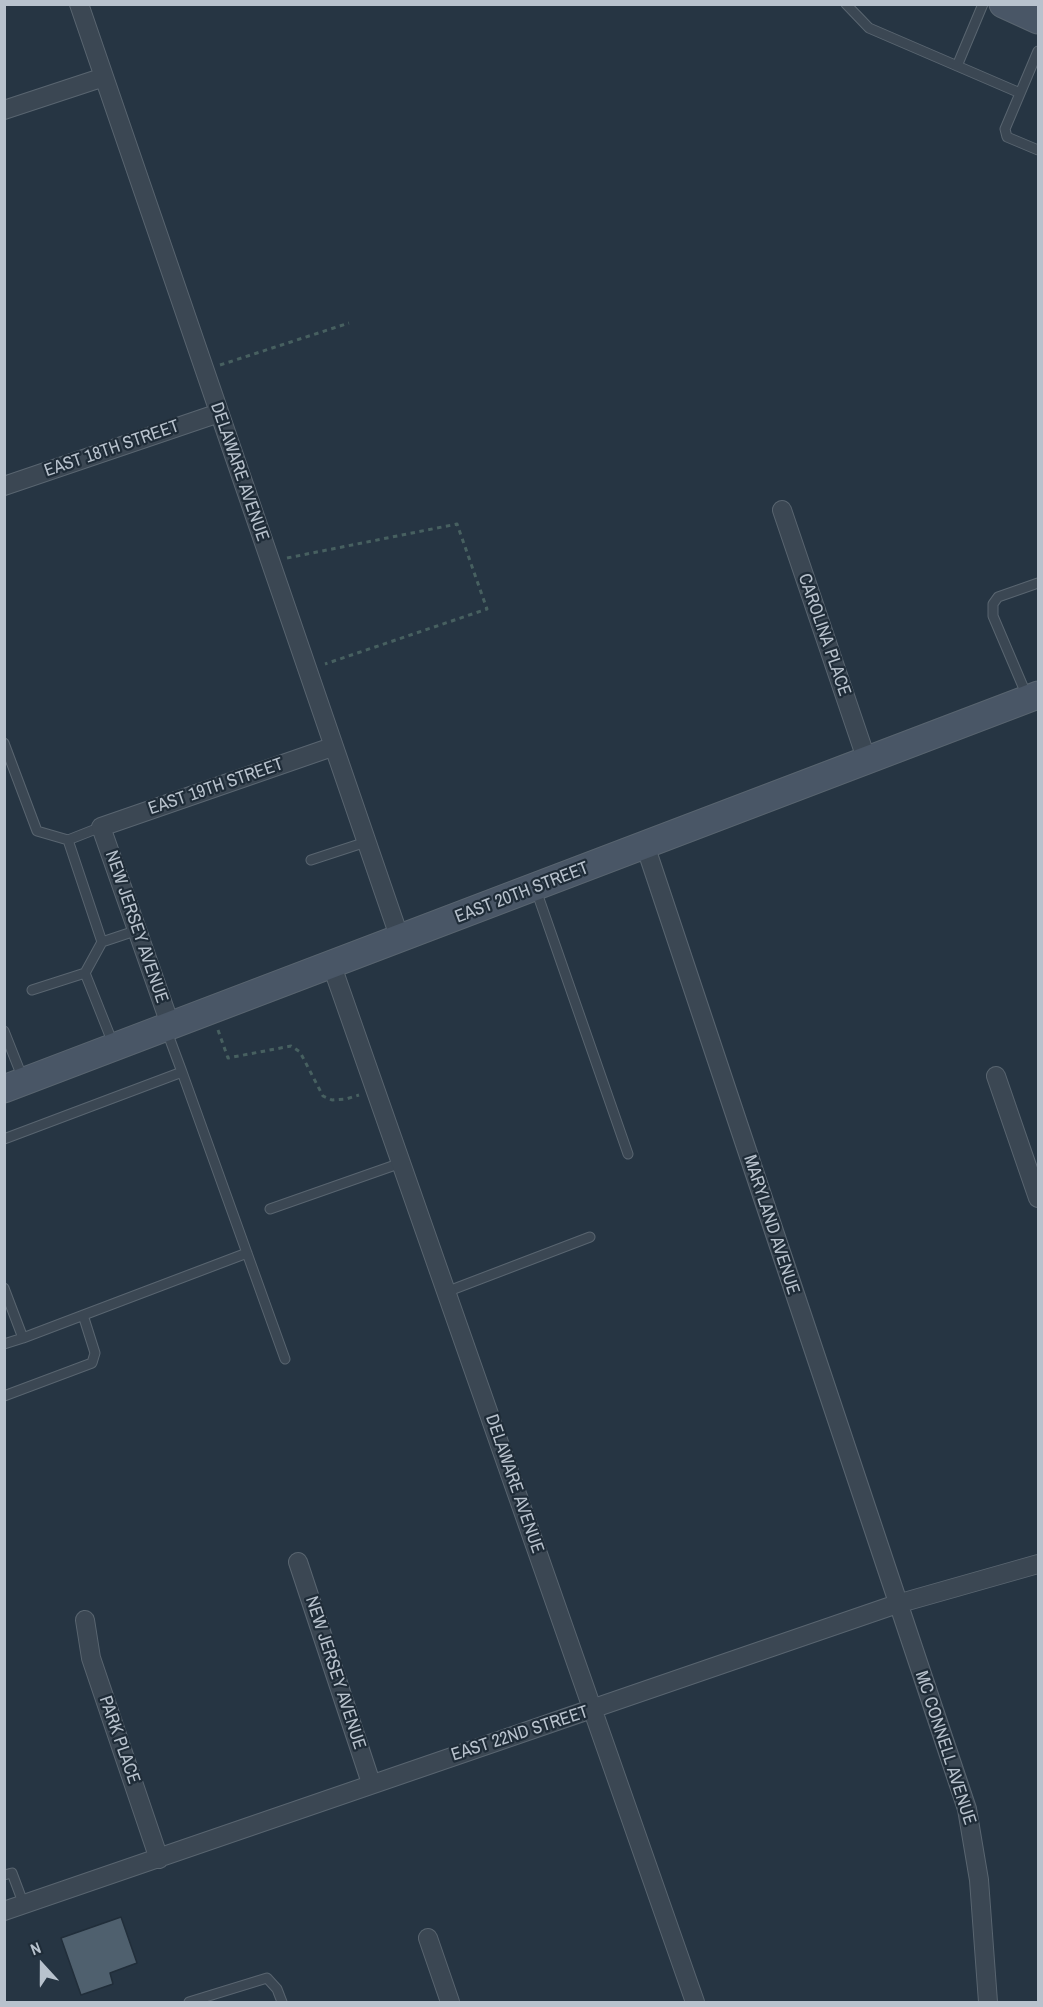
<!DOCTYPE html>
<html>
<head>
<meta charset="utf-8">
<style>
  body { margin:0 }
  #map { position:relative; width:1043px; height:2007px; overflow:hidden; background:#263543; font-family:"Archivo Narrow",sans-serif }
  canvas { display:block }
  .frame { position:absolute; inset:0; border:6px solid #b8c2cd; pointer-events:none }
  .north { position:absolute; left:12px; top:1935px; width:60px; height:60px; -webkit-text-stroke:4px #1f2c38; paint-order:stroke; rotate:339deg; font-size:16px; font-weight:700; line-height:24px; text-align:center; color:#b8c2cd }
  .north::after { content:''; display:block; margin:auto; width:21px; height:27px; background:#b8c2cd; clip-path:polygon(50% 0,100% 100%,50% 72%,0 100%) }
</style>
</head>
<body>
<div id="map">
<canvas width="1043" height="2007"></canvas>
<div class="frame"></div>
<div class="north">N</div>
</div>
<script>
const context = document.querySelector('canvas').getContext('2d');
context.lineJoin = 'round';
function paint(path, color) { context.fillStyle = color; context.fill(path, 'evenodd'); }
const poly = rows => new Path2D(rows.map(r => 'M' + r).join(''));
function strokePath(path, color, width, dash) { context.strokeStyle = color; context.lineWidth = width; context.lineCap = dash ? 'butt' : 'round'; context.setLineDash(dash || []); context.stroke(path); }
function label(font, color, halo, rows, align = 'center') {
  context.font = font + ' "Archivo Narrow",sans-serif'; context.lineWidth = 4.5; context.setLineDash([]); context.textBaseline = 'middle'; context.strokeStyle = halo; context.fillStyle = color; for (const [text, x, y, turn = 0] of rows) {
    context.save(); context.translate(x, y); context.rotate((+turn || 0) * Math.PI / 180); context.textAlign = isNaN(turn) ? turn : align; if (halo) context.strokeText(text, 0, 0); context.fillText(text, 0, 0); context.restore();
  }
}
const building = poly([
  [121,1917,137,1963,110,1973,113,1984,81,1995,61,1938,121,1917]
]);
paint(building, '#4f606e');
strokePath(building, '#212e3a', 1.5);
const lane = poly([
  [846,4,869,28,1020,93],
  [1038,51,1005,129,1007,137,1038,150],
  [957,66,983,4],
  [1027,696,993,616,993,604,998,597,1038,583],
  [4,743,37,831,68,840,101,827],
  [68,840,102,942],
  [311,860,366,842],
  [536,890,628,1154],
  [85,973,114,1046],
  [32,990,85,973,102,942,138,930],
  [4,1031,23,1079],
  [182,1072,285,1359],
  [4,1139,182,1072,166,1029],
  [270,1209,401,1163],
  [4,1288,23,1338,247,1253],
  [446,1292,590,1237],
  [4,1344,23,1338],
  [4,1396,92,1363,95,1353,83,1315],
  [4,1875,12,1873,24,1905],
  [189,2002,267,1978,277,1989,282,2002]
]);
const street = poly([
  [79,4,400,939],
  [4,110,104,77],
  [4,486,219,413],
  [782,510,867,761],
  [645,845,967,1809,979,1880,988,2002],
  [332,966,695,2002],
  [171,1027,101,827,332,747],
  [996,1076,1038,1198],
  [298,1562,371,1783],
  [85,1620,91,1658,159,1859],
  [4,1911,897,1604,1038,1564],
  [428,1938,450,2002]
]);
const secondary = poly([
  [1003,4,1038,20],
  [4,1089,1038,695]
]);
strokePath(lane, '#596570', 11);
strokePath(street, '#596570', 20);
strokePath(secondary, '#596570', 29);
strokePath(poly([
  [220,365,349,323],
  [287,558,457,524,487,609,325,664],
  [218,1030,228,1058,291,1046,300,1052,323,1096,332,1100,346,1099,359,1095]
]), '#476060', 3, [4.5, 4.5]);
strokePath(lane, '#3b4753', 9);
strokePath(street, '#3b4753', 18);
strokePath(secondary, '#495666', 27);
label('18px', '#b8c2cd', '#1f2c38', [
  ["EAST 18TH STREET",112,449,-19],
  ["DELAWARE AVENUE",239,472,71],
  ["CAROLINA PLACE",824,635,71],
  ["EAST 19TH STREET",216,787,-19],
  ["EAST 20TH STREET",522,893,-21],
  ["NEW JERSEY AVENUE",136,927,71],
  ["MARYLAND AVENUE",771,1225,72],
  ["DELAWARE AVENUE",514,1484,71],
  ["NEW JERSEY AVENUE",335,1673,72],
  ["EAST 22ND STREET",520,1734,-18],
  ["PARK PLACE",119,1740,71],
  ["MC CONNELL AVENUE",945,1748,72]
]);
</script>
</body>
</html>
